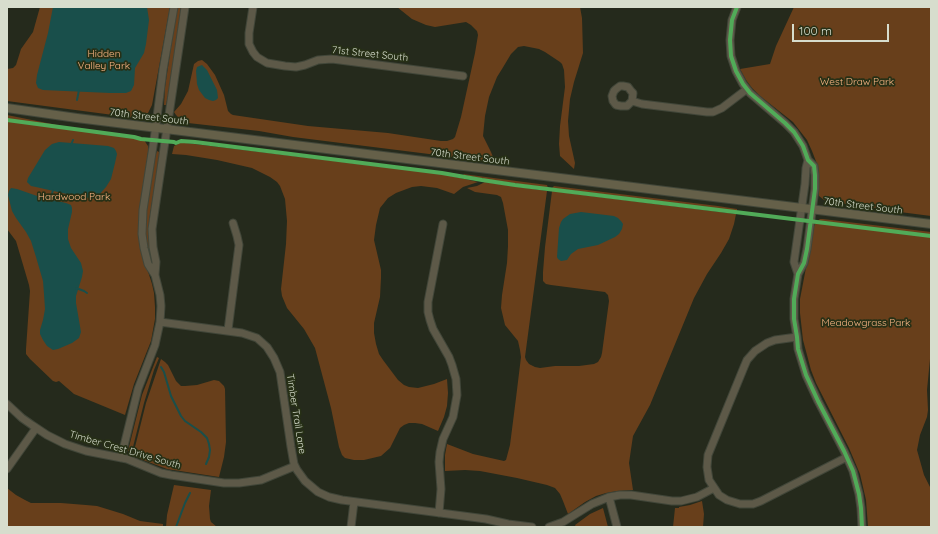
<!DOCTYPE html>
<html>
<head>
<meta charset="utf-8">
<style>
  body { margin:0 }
  #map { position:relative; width:938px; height:534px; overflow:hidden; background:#252a1c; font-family:Quicksand,sans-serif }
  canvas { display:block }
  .frame { position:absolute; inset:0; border:8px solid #d7ddcd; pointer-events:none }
  .scale { position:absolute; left:792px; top:24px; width:97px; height:18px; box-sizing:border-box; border:2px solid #d7ddcd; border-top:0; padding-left:5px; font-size:12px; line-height:14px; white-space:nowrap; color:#d7ddcd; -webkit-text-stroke:3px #273016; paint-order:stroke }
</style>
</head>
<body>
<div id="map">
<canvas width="938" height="534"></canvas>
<div class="frame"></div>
<div class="scale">100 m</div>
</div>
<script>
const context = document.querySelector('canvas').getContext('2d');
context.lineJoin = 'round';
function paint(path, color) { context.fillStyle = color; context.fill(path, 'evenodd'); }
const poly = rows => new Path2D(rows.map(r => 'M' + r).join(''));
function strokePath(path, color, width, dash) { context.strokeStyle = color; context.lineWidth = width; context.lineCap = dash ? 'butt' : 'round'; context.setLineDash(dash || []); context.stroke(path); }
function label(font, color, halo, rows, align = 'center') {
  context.font = font + ' Quicksand,sans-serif'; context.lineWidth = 3.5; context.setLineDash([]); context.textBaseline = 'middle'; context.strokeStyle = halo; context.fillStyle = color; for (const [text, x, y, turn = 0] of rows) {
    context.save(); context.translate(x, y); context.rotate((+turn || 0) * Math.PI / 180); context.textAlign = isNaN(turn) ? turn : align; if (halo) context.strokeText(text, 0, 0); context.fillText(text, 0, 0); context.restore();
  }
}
paint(poly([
  [40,7,170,7,152,105,148,113,142,117,136,118,7,101,7,69,13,68,16,65,21,49,33,32],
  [177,7,181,7,170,87,166,105,164,105,165,87],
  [397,7,580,7,582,18,583,53,574,82,570,99,568,121,569,136,575,163,574,169,560,156,559,144,560,126,565,87,564,70,562,64,560,62,545,52,539,49,524,46,518,47,511,54,502,69,497,77,489,97,485,116,483,136,491,152,493,157,493,162,293,137,259,131,188,123,182,121,176,115,174,112,181,104,188,91,194,64,198,61,202,60,207,64,215,75,224,95,228,111,231,114,233,115,308,126,388,133,441,141,447,141,453,139,455,137,461,117,475,53,478,35,477,31,471,25,466,22,435,27,426,25,412,19],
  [794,7,931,7,931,216,892,211,866,206,829,202,824,200,819,196,818,193,819,179,817,164,812,151,807,140,793,122,760,96,752,88,746,80,740,69,770,64,776,46],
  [7,115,67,127,138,136,144,140,148,146,148,153,140,207,139,227,144,259,152,284,154,293,155,307,155,319,151,341,134,384,125,415,74,394,59,381,56,382,53,381,30,359,26,354,26,349,30,291,29,285,16,241,7,229],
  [180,143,186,143,442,174,478,182,463,187,454,194,437,188,421,186,412,187,396,193,388,198,380,208,376,225,374,240,381,270,381,278,380,297,374,323,374,333,376,344,379,354,383,360,398,380,404,385,409,387,418,388,434,384,447,379,448,393,447,406,444,417,438,431,422,424,415,423,409,423,404,425,400,428,390,448,381,456,364,460,354,460,345,458,342,455,339,447,331,408,315,348,304,329,287,308,282,296,281,289,286,244,287,221,285,199,280,186,277,182,270,177,252,168,217,160,186,155,172,154,174,146],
  [157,151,159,152,159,159,149,221,149,242,153,262,151,263,145,236,146,211,154,159],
  [463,174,547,185,548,188,484,179,464,175],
  [485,182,547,191,525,357,526,360,529,364,535,367,540,368,555,366,579,366,594,364,598,362,601,357,602,353,609,301,608,295,605,292,551,285,546,284,543,281,543,272,545,247,552,191,736,214,734,224,729,239,721,253,707,274,694,298,650,405,633,436,629,463,633,490,617,491,606,493,596,496,585,502,568,514,563,501,560,494,555,488,547,485,517,478,480,471,465,470,445,471,445,455,447,444,473,454,504,461,506,460,510,445,516,398,521,357,520,350,518,341,505,325,501,308,502,295,507,263,508,246,508,230,503,203,501,197,497,195,475,192,467,188,477,186],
  [554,186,718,206,737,209,737,211,552,188],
  [820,219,823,219,931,232,931,349,927,390,928,410,927,417,920,435,917,450,924,475,931,489,931,527,868,527,866,500,860,474,849,448,816,383,811,370,803,340,800,313,800,299,814,226,816,222],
  [157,357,159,358,154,370,144,403,132,451,131,452,128,451,142,395],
  [161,359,165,362,168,365,176,381,181,386,185,386,197,385,214,380,219,381,224,386,225,389,226,442,224,457,219,477,167,469,130,455,131,453,133,453,134,451,146,403],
  [174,485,211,490,209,506,210,519,211,522,217,527,166,527,167,515],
  [7,488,16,495,25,500,31,503,61,503,86,505,97,506,123,514,140,521,163,524,163,527,7,527],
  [702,501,704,514,703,527,673,527,675,508,679,508,679,507,690,505],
  [603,508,608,527,576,527,575,525,590,514]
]), '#683f1b');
paint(poly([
  [53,7,147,7,149,20,146,44,144,53,135,68,134,85,131,91,126,93,110,93,43,90,38,88,36,83,37,75,48,33],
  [202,65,207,70,217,90,218,98,216,100,213,101,209,100,205,98,199,90,197,84,196,71,197,67],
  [59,142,108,146,114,148,116,151,117,154,115,163,111,179,106,187,97,197,94,198,91,198,80,197,36,187,31,186,27,182,28,178,45,150,52,144],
  [11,188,17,189,40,197,66,203,71,205,72,208,72,212,68,229,68,239,71,248,81,263,83,271,82,277,76,296,76,303,81,332,79,338,72,343,58,349,53,350,47,346,43,340,40,334,40,330,43,320,45,309,44,294,43,281,36,257,31,241,26,232,16,218,12,211,8,195,9,191],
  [581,212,614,216,618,218,621,221,623,224,622,229,619,234,615,237,598,245,578,249,571,254,567,260,561,261,558,259,557,257,559,228,561,222,563,219,570,214]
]), '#194f4b');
strokePath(poly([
  [77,100,79,90],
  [71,145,73,140],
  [50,201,53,190],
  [76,288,84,291,87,293],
  [161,367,164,372,171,396,181,416,185,421,201,432,207,438,209,444,210,450,209,457,206,464],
  [176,527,185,503,190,493]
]), '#194f4b', 2);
const minor = poly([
  [253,7,249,33,249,44,253,52,257,57,267,63,285,66,296,67,305,65,318,60,332,59,463,76],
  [737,7,732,20,730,40,731,56,736,71,743,84,750,93,785,123,794,132,803,146,808,160,814,166,815,175,815,189,807,249,804,263,798,274,794,299,794,319,797,337,798,349,806,375,818,401,844,451,853,471,859,494,861,508,862,527],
  [632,101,633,93,631,91,628,87,623,86,620,86,616,89,614,91,612,96,613,101,616,105,621,106,627,106,632,101,642,104,707,112,713,112,722,108,747,89],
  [798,274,794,262,805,184,806,168,808,160],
  [155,275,148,264,144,248,142,234,143,210,154,140,163,70,174,7],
  [160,322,242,333,257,338,267,347,274,358,280,372,291,447,294,464,297,470,305,481,318,492,329,497,342,500,486,519,508,524,532,527],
  [228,330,239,245,237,236,233,223],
  [797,337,775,340,767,343,755,351,747,360,744,367,708,455,707,467,709,480,719,495,727,500,740,504,753,504,761,501,847,457],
  [7,404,22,418,32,425,47,435,65,444,86,451,127,459,161,473,171,475,224,483,239,483,261,480,295,466],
  [121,458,138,389,155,345,160,322,161,306,160,295,155,275,156,262,153,247,152,229,185,7],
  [7,469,36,428],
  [609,497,617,527],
  [439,513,441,489,439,462,440,452,443,439,453,417,457,395,456,379,452,365,449,357,433,329,430,320,428,312,428,302,443,224],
  [351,527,354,502],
  [549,527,563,522,592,504,609,497,620,495,631,495,672,501,681,501,697,497,714,488]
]);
const major = poly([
  [7,108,77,118,931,224]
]);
strokePath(minor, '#414639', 9);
strokePath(major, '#414639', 10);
strokePath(minor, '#5d5948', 7);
strokePath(major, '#656049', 8);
strokePath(poly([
  [737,7,732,20,730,40,731,56,736,71,743,84,750,93,785,123,794,132,803,146,808,160,814,166,815,175,815,189,807,249,804,263,798,274,794,299,794,319,797,337,798,349,806,375,818,401,844,451,853,471,859,494,861,508,862,527],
  [7,120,134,137,141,139,174,142,176,143,181,141,195,142,442,173,482,180,515,185,931,236]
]), '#51ab58', 4);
label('10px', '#fab685', '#273016', [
  ["Hidden",104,54],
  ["Valley Park",104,66],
  ["West Draw Park",857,82],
  ["Hardwood Park",74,197],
  ["Meadowgrass Park",866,323]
]);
label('10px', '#d7ddcd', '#273016', [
  ["71st Street South",370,54,6],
  ["70th Street South",149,117,7],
  ["70th Street South",470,157,7],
  ["70th Street South",863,206,7],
  ["Timber Trail Lane",296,414,81],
  ["Timber Crest Drive South",125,450,16]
]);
</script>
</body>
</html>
